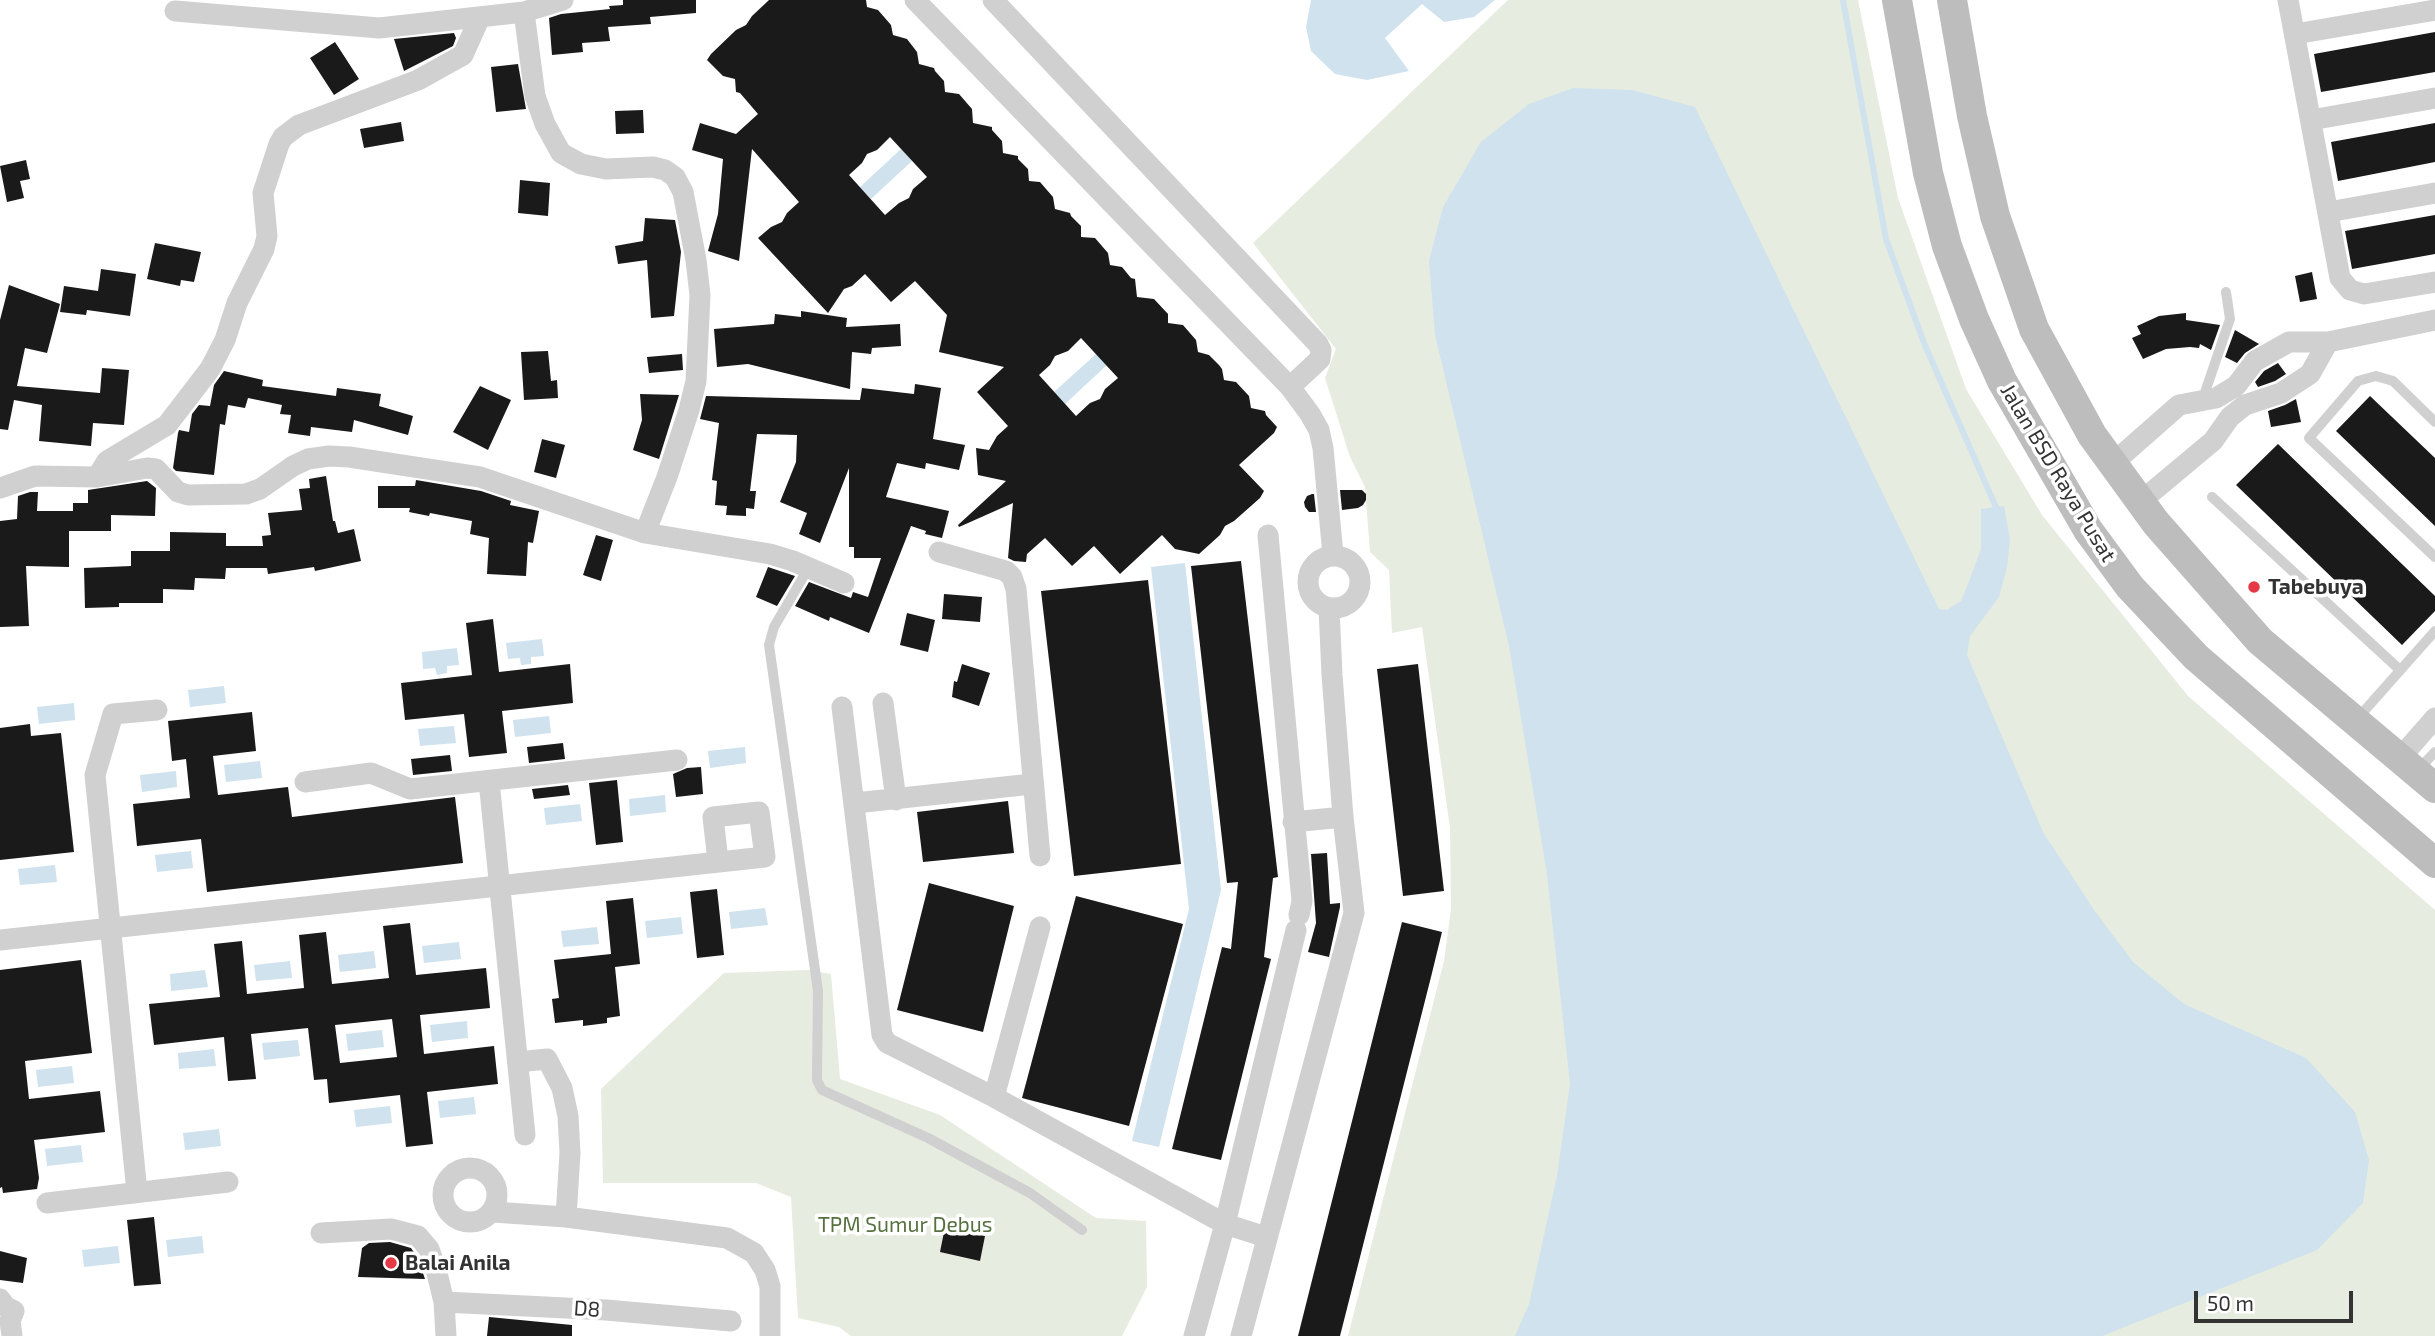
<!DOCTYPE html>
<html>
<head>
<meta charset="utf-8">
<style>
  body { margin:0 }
  #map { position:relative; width:2435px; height:1336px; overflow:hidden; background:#fff; font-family:"Exo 2",sans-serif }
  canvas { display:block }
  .scale { position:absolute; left:2194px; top:1291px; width:159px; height:32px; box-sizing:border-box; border:4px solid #333; border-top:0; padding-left:9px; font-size:21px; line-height:24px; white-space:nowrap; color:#333; -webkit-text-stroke:5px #fff; paint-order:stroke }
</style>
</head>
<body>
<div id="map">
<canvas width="2435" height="1336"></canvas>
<div class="scale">50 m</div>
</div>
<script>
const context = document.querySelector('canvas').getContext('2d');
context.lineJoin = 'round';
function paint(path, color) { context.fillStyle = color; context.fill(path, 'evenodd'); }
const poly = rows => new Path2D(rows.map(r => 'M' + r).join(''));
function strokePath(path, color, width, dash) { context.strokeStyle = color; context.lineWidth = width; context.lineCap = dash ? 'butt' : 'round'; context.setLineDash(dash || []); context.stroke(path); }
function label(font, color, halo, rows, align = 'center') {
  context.font = font + ' "Exo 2",sans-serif'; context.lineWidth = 7; context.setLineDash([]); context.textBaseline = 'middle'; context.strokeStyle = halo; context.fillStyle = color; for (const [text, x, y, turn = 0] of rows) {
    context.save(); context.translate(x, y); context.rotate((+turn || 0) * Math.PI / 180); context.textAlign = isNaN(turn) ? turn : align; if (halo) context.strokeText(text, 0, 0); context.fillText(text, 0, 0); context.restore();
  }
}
paint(poly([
  [1508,0,1858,0,1898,198,1966,389,2042,515,2188,696,2435,910,2435,1336,1348,1336,1444,961,1451,909,1450,828,1422,627,1392,633,1389,570,1370,552,1365,487,1350,457,1325,378,1336,349,1253,243],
  [808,970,831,974,840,1079,940,1115,1096,1218,1146,1221,1147,1287,1122,1336,851,1336,839,1327,798,1318,791,1197,756,1183,603,1183,601,1089,724,973]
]), '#e6ecdf');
paint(poly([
  [1311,0,1495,0,1474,17,1444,22,1422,4,1385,38,1409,71,1367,80,1335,74,1311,51,1306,27],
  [1573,88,1632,90,1695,107,1939,609,1947,610,1961,601,1968,584,1981,549,1981,509,2004,506,2010,539,2007,567,1999,597,1970,636,1967,655,2043,832,2094,910,2133,962,2184,1004,2306,1058,2355,1112,2369,1160,2363,1203,2317,1250,2102,1336,1515,1336,1529,1304,1557,1176,1570,1084,1547,874,1509,646,1435,335,1429,261,1443,207,1481,142,1529,104],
  [901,149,912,161,871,199,860,187],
  [1096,354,1107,365,1065,404,1054,392],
  [1185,563,1221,890,1159,1147,1132,1141,1189,909,1151,567],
  [542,639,544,656,531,657,531,664,521,665,520,658,508,659,506,643],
  [457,648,459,665,447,666,447,673,437,675,435,668,423,669,422,652],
  [224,686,226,703,190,707,188,690],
  [74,703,75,720,39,724,37,707],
  [549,716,551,733,515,737,513,720],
  [454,726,456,743,420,746,418,729],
  [745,747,746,763,710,768,708,751],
  [260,761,262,778,226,782,224,765],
  [176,771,177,787,142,792,140,775],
  [665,795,666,812,630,816,629,799],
  [580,804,582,821,546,825,544,808],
  [191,851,193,868,157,872,155,855],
  [55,865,57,882,20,885,18,869],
  [765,908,768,925,731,929,729,912],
  [681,917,683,934,647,938,645,921],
  [597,927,599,944,563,947,561,931],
  [459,942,461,959,424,963,422,946],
  [374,951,376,968,340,972,338,955],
  [290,961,292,978,256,981,254,965],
  [205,970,208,987,171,991,170,974],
  [467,1021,468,1038,432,1042,430,1025],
  [382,1030,384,1047,348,1051,346,1034],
  [298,1040,300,1056,264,1060,262,1043],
  [214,1049,216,1066,179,1069,178,1053],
  [72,1066,74,1083,38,1087,36,1070],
  [474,1097,476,1114,440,1118,438,1101],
  [390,1106,392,1123,356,1127,354,1110],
  [219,1129,221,1146,185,1150,183,1133],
  [81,1145,83,1162,47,1166,45,1149],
  [202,1236,204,1253,168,1257,166,1240],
  [118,1246,120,1263,84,1267,82,1250]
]), '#cfe2ee');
strokePath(poly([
  [1843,0,1886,239,1924,343,1999,514]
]), '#cfe2ee', 6);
paint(poly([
  [623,0,696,0,696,13,650,17,651,24,608,27,610,41,582,43,583,52,552,55,549,18,561,14,610,9,609,6,623,5],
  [769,0,866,0,867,7,878,10,891,25,893,35,907,39,917,52,919,64,934,68,935,71,944,81,945,92,959,94,972,109,973,123,992,127,992,130,1002,141,1003,153,1018,156,1018,159,1028,169,1029,181,1040,182,1053,197,1055,209,1070,213,1071,216,1081,226,1081,237,1095,238,1108,253,1110,265,1122,267,1131,278,1135,279,1137,297,1154,299,1168,314,1168,323,1183,325,1196,340,1198,352,1209,355,1219,365,1222,369,1224,380,1236,382,1249,396,1251,408,1265,411,1266,415,1277,427,1274,433,1239,465,1264,491,1260,498,1234,521,1225,526,1220,535,1199,554,1175,549,1162,535,1120,574,1094,546,1072,566,1045,538,1027,554,1026,562,1014,561,1008,558,1013,503,959,527,958,525,1006,481,978,475,976,448,989,450,997,436,1008,426,977,392,1004,367,939,352,947,315,915,281,891,302,865,274,852,286,844,289,828,313,758,238,771,227,782,222,787,213,799,202,752,149,739,261,708,251,718,214,723,159,692,150,700,123,736,134,758,114,740,93,736,92,735,79,723,76,707,60,711,54,736,30,746,25,752,16],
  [890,137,927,177,913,189,909,198,899,203,885,215,849,175,862,163,867,154,877,150],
  [1081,338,1118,378,1105,389,1100,399,1090,403,1076,416,1039,375,1050,365,1055,356,1068,351],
  [2435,32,2435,72,2321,92,2314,54],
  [454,33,456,38,453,46,404,71,394,39],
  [335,42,359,79,334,95,310,58],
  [518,64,526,109,496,112,491,67],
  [643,110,644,133,616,134,615,111],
  [401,122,404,141,364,148,360,129],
  [2435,123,2435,162,2338,181,2331,142],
  [26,160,30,179,20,181,24,198,7,202,0,166],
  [520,180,550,183,548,216,518,213],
  [2435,215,2435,254,2352,269,2345,231],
  [645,218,675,220,681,252,674,316,651,318,647,260,618,264,615,246,643,241],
  [155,243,201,252,194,282,181,280,180,286,147,279],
  [101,269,136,274,130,316,87,310,86,315,60,312,64,286,98,291],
  [2312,272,2317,299,2300,302,2295,276],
  [9,285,60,304,47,353,25,348,17,386,100,393,102,368,129,370,124,425,93,423,91,446,39,441,42,405,14,400,8,430,0,429,0,320],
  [801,311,847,318,846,327,900,324,901,346,872,348,871,354,852,352,850,389,748,364,717,367,714,329,774,324,775,314,801,317],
  [2186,313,2186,320,2220,325,2211,350,2200,344,2199,348,2190,347,2166,349,2143,359,2132,338,2141,334,2137,326,2159,316],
  [2235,330,2259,344,2245,353,2237,363,2225,357],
  [548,351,551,381,557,380,558,398,524,400,521,352],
  [682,354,683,370,649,373,647,357],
  [2278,363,2286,374,2275,381,2258,387,2255,382,2264,371],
  [224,371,263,380,262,386,336,396,337,388,381,394,379,406,413,416,408,435,354,420,352,432,311,427,310,436,288,433,291,415,280,414,282,405,248,398,245,408,228,405,225,425,220,424,214,475,176,471,173,468,178,433,179,430,189,432,192,414,199,405,210,406,214,385],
  [915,384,941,388,933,439,965,445,959,470,926,463,925,469,897,463,886,497,949,511,942,538,925,534,926,531,911,526,869,633,830,617,829,621,795,606,809,582,851,598,853,592,868,597,881,558,854,558,854,547,849,547,849,468,820,543,799,534,807,513,780,502,796,462,797,435,757,434,750,491,756,491,754,509,746,508,746,516,726,515,727,506,715,505,717,481,712,480,719,423,700,419,706,396,860,400,862,388,914,394],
  [480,386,511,400,488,450,453,432],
  [640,394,679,395,659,459,633,450,642,420],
  [2370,396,2435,458,2435,526,2336,431],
  [2296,399,2301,422,2271,427,2268,411,2285,405],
  [542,439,565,445,556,478,534,472],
  [2278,444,2435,596,2435,611,2402,645,2236,485],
  [326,476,333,521,335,521,338,533,354,529,361,561,315,571,314,567,268,574,267,568,226,568,225,579,195,578,194,590,163,589,163,603,119,603,119,607,85,608,84,568,131,566,131,551,170,551,170,532,226,533,226,546,263,546,262,536,271,535,268,513,302,510,299,489,310,488,309,479],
  [416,480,481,491,511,501,510,505,539,511,533,543,528,542,526,576,487,574,489,538,470,534,472,521,430,513,429,516,409,512,410,508,378,508,378,486,415,486],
  [147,481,156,488,155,516,111,515,111,531,69,531,69,567,26,566,29,626,0,627,0,521,17,519,18,496,30,492,38,492,37,511,73,511,73,503,88,503,88,490],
  [1340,490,1362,490,1366,494,1366,500,1363,505,1358,508,1342,510],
  [1312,494,1314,494,1316,512,1309,512,1305,507,1304,502,1307,496],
  [596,535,613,540,601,581,583,575],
  [1241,561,1278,877,1273,878,1264,957,1271,959,1221,1160,1172,1149,1222,947,1231,949,1238,882,1227,883,1191,566],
  [768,567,795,576,777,606,756,597],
  [1148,580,1181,864,1074,876,1041,591],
  [944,594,982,597,980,622,942,619],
  [907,613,935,620,928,652,900,645],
  [493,619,499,672,570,664,573,703,502,711,507,753,469,757,464,714,405,720,401,683,472,675,466,623],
  [962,664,990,673,979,706,952,697,954,681,957,682],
  [1418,664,1444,891,1403,896,1377,669],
  [252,712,256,751,213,756,218,795,288,787,292,817,455,797,463,863,207,892,201,839,137,846,133,804,190,798,186,759,172,761,168,721],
  [30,724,31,736,61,733,74,852,0,860,0,728],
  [563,743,565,759,529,763,527,747],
  [450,755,452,771,413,775,411,759],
  [701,767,703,794,676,797,673,774,687,768],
  [617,780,623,842,596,845,589,783],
  [568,785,570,795,534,799,532,789],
  [1008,801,1014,853,923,862,917,812],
  [1327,853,1330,904,1340,903,1340,907,1329,957,1308,952,1316,923,1311,854],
  [929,883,1014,906,983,1032,897,1010],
  [717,889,724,955,697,958,690,892],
  [1076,896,1183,924,1129,1126,1022,1098],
  [633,898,640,964,615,967,620,1016,607,1018,607,1023,583,1026,583,1020,555,1023,552,999,559,998,554,960,611,954,606,901],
  [1402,922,1442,932,1431,977,1340,1336,1298,1336],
  [410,923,416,975,486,968,488,987,490,1008,420,1015,424,1054,494,1046,498,1084,427,1092,433,1144,406,1147,400,1095,329,1103,327,1079,314,1080,308,1028,251,1034,256,1079,228,1081,224,1037,154,1045,149,1004,220,997,214,944,242,941,247,994,304,988,299,935,326,932,332,984,389,978,383,926],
  [392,1019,397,1057,340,1063,335,1025],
  [81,960,92,1053,25,1061,29,1099,100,1091,105,1132,34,1140,39,1178,37,1189,3,1193,2,1187,0,1188,0,970],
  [154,1217,161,1284,134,1286,127,1220],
  [945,1227,985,1236,980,1261,940,1252],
  [390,1242,411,1248,418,1258,425,1279,358,1277,362,1248,369,1243],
  [0,1251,27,1258,23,1283,0,1280],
  [489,1317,572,1325,572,1336,487,1336]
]), '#1a1a1a');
strokePath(poly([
  [2202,401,2230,319,2226,292],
  [2435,422,2393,381,2376,376,2358,381,2309,438,2435,557],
  [2212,497,2400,670],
  [809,567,774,627,769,645,818,991,817,1080,822,1090,928,1138,1030,1193,1082,1230],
  [2357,719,2435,631],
  [2418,770,2435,752]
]), '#d0d0d0', 10);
strokePath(poly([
  [915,0,1290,387,1320,359,1321,350,1318,344,993,0],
  [2288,0,2340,278,2350,290,2364,294,2435,282],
  [175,11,379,28,524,12,563,0],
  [524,12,535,96,545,124,561,153,581,164,606,169,653,167,665,170,675,177,683,192,696,260,700,295,696,381,689,410,667,477,645,533],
  [2295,34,2435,10],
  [2311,120,2435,98],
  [2328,212,2435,193],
  [1290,387,1310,414,1319,430,1323,448,1333,555],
  [2112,464,2179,405,2216,398,2236,386,2255,361,2289,342,2328,342,2435,320],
  [97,477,107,461,167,425,210,369,225,340,237,303,264,249,267,236,263,193,279,144,283,137,299,125,418,80,463,55,480,17],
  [0,488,35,476,97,477,147,468,156,469,178,492,188,495,246,494,260,489,293,466,308,459,329,456,349,457,480,477,645,533,770,554,793,561,844,583],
  [2140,502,2213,441,2230,417,2245,405,2281,393,2310,374,2328,342],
  [1268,535,1302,901,1299,915],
  [939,552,1006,571,1012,577,1016,589,1040,856],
  '1308 582a26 26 0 1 1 52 0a26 26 0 1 1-52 0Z',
  [883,703,896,800],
  [842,707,882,1035,887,1043,994,1097,1225,1224,1266,1237],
  [2400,758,2435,718],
  [489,781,525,1135],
  [305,782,371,773,410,789,677,760],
  [855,803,1032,784],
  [1293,822,1343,817],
  [0,940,765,857,759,812,713,817,718,861],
  [518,1062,547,1059,562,1088,568,1116,570,1153,566,1217],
  [994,1097,1040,927],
  '443 1195a27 27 0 1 1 54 0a27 27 0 1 1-54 0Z',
  [137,1192,95,775,113,714,157,710],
  [47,1203,228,1182],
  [493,1212,566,1217,727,1238,754,1253,765,1270,770,1286,770,1336],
  [321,1233,391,1229,418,1236,429,1249,436,1269,444,1302,446,1336],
  [0,1299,6,1307,14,1311,10,1321,12,1336],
  [444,1302,606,1310,731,1321],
  [1194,1336,1225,1224,1296,930],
  [1241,1336,1354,913,1343,817,1332,675,1329,608]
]), '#d0d0d0', 21);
strokePath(poly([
  [1897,0,1928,173,1947,246,1974,319,2002,381,2088,530,2130,587,2196,657,2435,863],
  [1952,0,1972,116,1995,216,2034,329,2092,435,2156,523,2260,641,2435,788]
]), '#bdbdbd', 30);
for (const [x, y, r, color] of [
  [2254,587,7,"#e63946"],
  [391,1263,7,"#e63946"]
]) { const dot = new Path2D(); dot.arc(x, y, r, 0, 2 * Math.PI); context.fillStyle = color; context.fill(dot); strokePath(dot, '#fff', 2.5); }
label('21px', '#333', '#fff', [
  ["Jalan BSD Raya Pusat",2058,473,59],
  ["D8",587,1309,4]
]);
label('bold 21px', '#333', '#fff', [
  ["Tabebuya",2268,587],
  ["Balai Anila",405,1263]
], 'left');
label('21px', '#56703f', '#fff', [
  ["TPM Sumur Debus",905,1225]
]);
</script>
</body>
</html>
